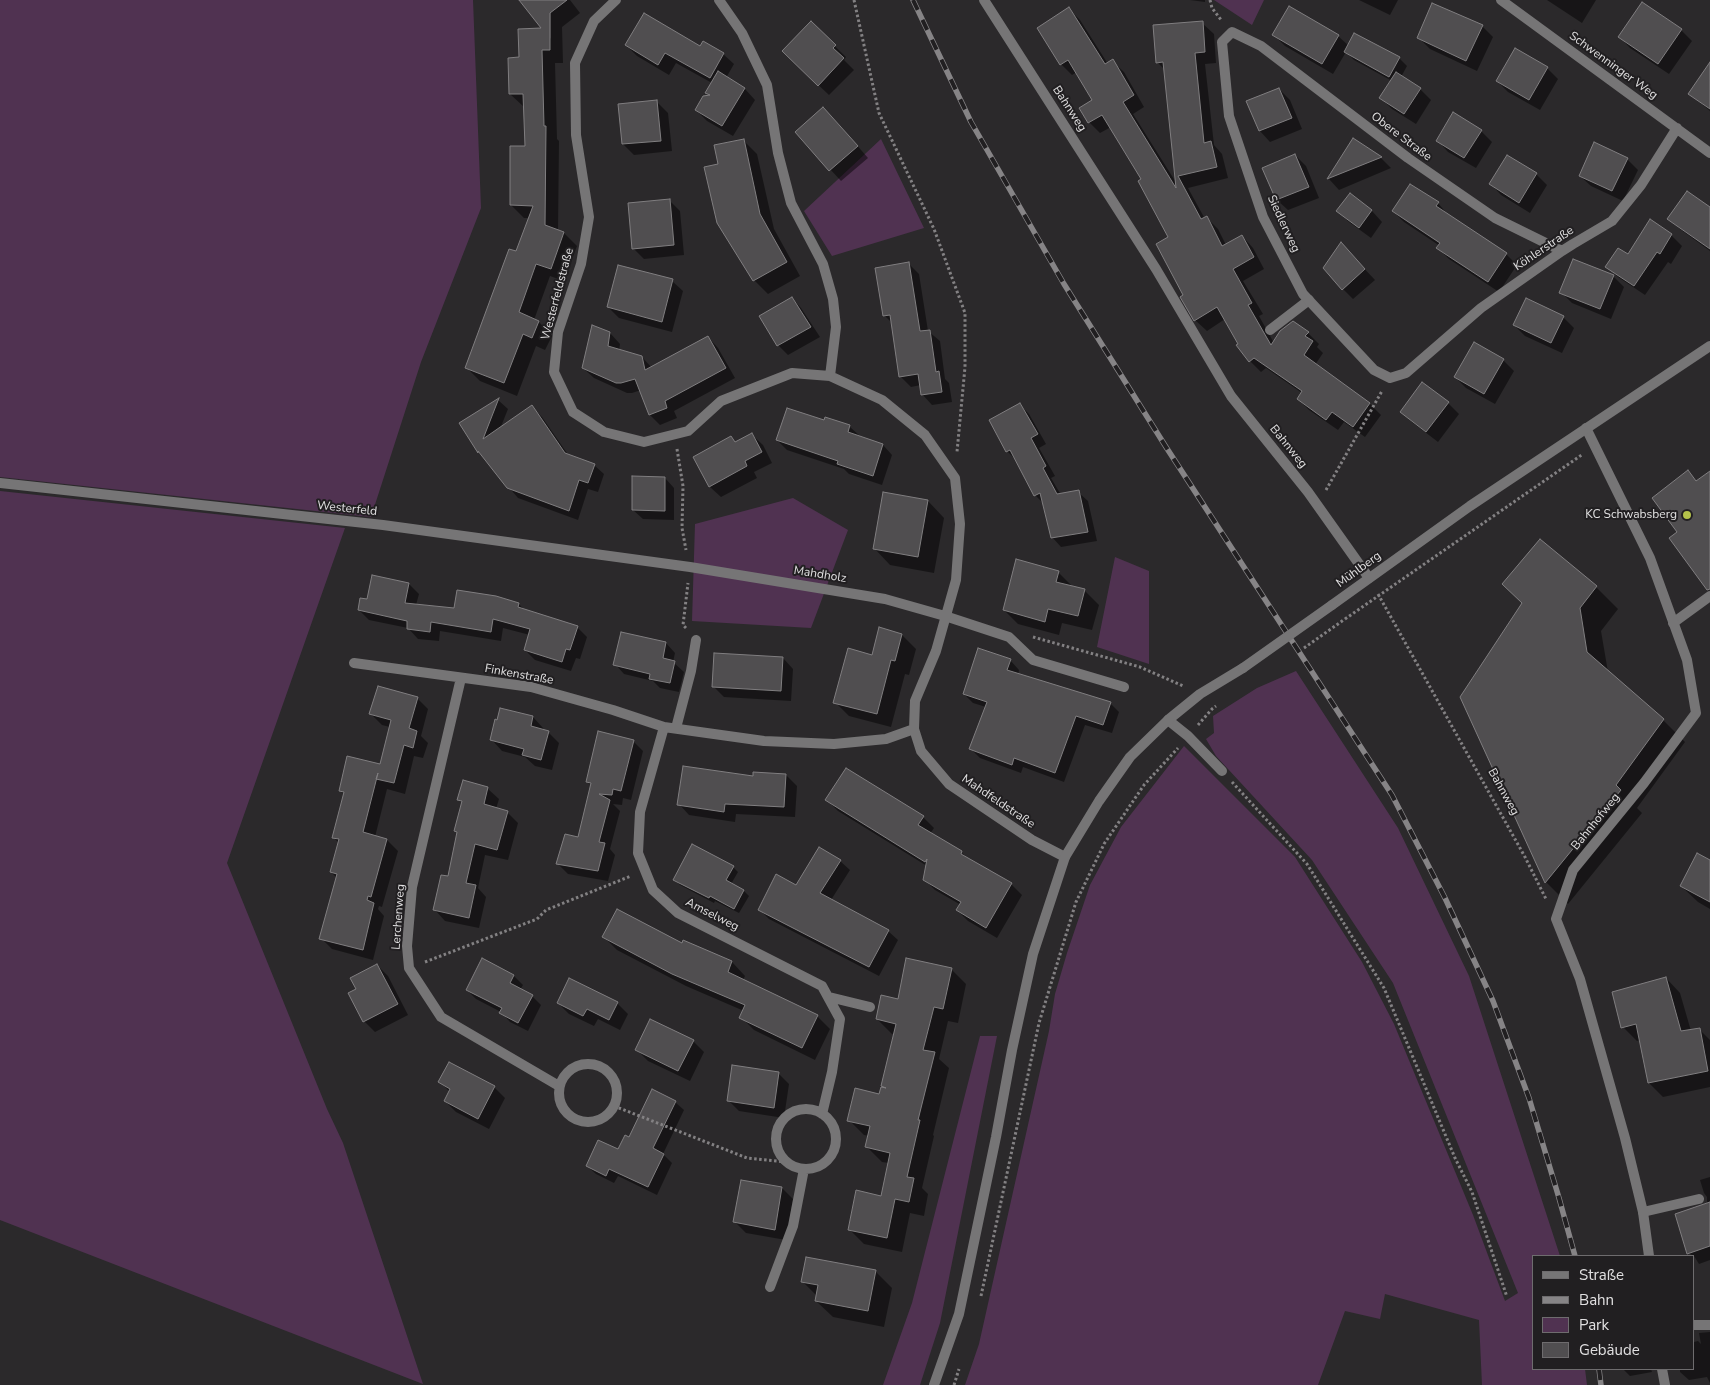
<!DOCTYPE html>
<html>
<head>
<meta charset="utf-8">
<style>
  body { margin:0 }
  #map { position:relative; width:1710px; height:1385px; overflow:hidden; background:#2b292b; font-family:"Nunito Sans",sans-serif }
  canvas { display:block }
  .legend { position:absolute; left:1532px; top:1255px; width:162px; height:115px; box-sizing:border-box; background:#211f21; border:1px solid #6e6c6e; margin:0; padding:6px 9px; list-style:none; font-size:15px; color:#e1e0e1 }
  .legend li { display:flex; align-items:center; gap:10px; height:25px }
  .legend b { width:25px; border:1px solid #6e6c6e }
</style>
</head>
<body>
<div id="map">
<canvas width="1710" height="1385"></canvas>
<ul class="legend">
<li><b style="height:6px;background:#767576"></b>Straße</li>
<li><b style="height:6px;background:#868486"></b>Bahn</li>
<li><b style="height:14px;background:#503251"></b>Park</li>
<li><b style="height:14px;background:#504e50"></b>Gebäude</li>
</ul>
</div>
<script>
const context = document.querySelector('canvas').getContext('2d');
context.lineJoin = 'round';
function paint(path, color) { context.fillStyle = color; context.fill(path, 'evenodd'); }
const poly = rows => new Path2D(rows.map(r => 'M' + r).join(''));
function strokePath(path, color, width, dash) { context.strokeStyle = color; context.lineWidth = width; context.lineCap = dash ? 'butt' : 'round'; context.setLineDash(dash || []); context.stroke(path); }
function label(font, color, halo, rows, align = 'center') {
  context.font = font + ' "Nunito Sans",sans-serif'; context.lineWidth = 4; context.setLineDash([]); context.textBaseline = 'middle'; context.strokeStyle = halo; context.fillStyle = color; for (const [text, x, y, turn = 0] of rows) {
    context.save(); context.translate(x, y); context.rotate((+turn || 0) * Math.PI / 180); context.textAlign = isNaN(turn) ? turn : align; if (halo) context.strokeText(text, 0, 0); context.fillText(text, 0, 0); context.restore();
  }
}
paint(poly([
  [0,0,473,0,481,208,421,362,371,517,0,477],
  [1214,0,1264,0,1252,25],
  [881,139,924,228,832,256,804,211],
  [0,491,345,528,227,863,327,1109,343,1143,423,1384,0,1220],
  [793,498,848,530,811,628,692,621,695,524],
  [1115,557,1149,571,1149,664,1097,647],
  [1296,671,1398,828,1469,976,1560,1256,1534,1256,1534,1369,1585,1369,1587,1385,1482,1385,1479,1320,1385,1294,1380,1319,1345,1311,1318,1385,965,1385,979,1344,1049,1031,1055,994,1067,953,1090,885,1121,827,1184,746,1295,857,1362,962,1394,1024,1473,1215,1505,1301,1518,1293,1393,983,1312,860,1216,756,1206,739,1214,733,1213,716,1257,688],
  [980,1036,997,1036,940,1323,920,1385,883,1385,912,1303]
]), '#503251');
paint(poly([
  [520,0,570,0,580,13,562,27,563,63,555,63,557,139,559,141,558,231,564,233,577,246,564,281,550,276,534,320,539,322,552,336,545,350,536,346,517,396,480,381,467,368,517,253,530,218,524,218,511,205,526,147,524,107,510,94,520,59,543,29],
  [548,7,551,7,551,39,549,36],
  [1190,0,1205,0,1205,2],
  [1359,0,1398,0,1390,15],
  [1547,0,1596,0,1582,23],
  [1643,3,1681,30,1692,41,1669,74,1630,48,1620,37],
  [1069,9,1080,20,1108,64,1112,61,1124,72,1144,107,1133,114,1177,184,1165,70,1157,62,1202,23,1214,34,1216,63,1205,64,1214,145,1222,154,1228,178,1188,188,1205,219,1207,218,1218,229,1226,245,1242,236,1253,248,1264,269,1243,281,1263,314,1259,316,1274,343,1308,333,1319,344,1317,347,1323,353,1315,365,1370,404,1381,415,1365,437,1344,422,1338,430,1309,410,1298,399,1302,393,1266,368,1261,372,1250,361,1225,319,1207,331,1195,320,1185,295,1170,238,1143,180,1111,127,1100,133,1089,122,1094,100,1077,72,1072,75,1061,64],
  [811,23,846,57,844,60,854,70,829,95,794,62],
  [1482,26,1493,37,1477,71,1430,49,1419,38],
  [1274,35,1338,36,1349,46,1399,58,1407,66,1401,77,1420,89,1431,100,1416,124,1392,109,1381,98,1392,81,1354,60,1346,52,1333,74,1285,46],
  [626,45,700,48,723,54,734,64,726,78,745,89,755,100,733,136,707,121,696,110,711,97,707,93,712,83,676,63,669,75,637,56],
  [1516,50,1547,68,1558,79,1540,110,1508,92,1497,81],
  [1710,64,1710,111,1690,94],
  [1279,89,1290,100,1302,129,1270,142,1260,131,1248,102],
  [657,102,668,113,672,151,634,155,623,144],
  [834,119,868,158,841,181,796,132],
  [1481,131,1492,142,1476,168,1448,152,1438,141],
  [743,140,757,154,774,229,800,276,768,294,754,280,720,165],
  [1354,140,1381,158,1391,168,1339,190,1329,179],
  [1295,155,1306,166,1319,198,1288,210,1277,200,1264,168],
  [1627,159,1638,170,1623,201,1591,186,1580,176],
  [1536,174,1547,185,1530,213,1501,195,1491,184],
  [1350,195,1372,211,1382,222,1371,238,1349,222,1338,211],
  [669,200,680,211,684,255,644,259,633,248],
  [1438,203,1448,215,1506,254,1517,265,1499,292,1449,259,1438,248,1440,246,1404,222,1393,211],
  [1710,208,1710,251,1680,229,1669,219],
  [1671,235,1682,246,1671,264,1668,262,1645,295,1618,277,1607,266],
  [1341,244,1375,280,1353,299,1343,289],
  [909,264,919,274,928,331,940,341,945,379,949,383,952,402,932,405,922,394,921,385,911,387,901,377,893,324,884,315],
  [1613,276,1624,287,1611,319,1572,303,1561,292],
  [672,281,683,291,672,332,619,318,608,307],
  [792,298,801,308,820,337,788,355,778,345],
  [1563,317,1574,328,1562,353,1525,336,1514,325],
  [610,333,620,344,619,351,642,357,652,368,708,337,718,348,735,378,674,411,677,418,660,425,650,415,641,390,632,393,627,393,594,378,583,368],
  [1503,360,1514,371,1495,404,1466,388,1455,377],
  [498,400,508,409,500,429,532,407,542,417,569,456,594,465,604,474,598,492,588,489,578,520,518,498,479,452,460,424],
  [1448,403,1459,414,1438,442,1412,422,1401,412],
  [1020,405,1029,414,1046,444,1039,448,1055,476,1051,478,1061,495,1078,492,1088,501,1097,541,1061,547,1052,537,1044,504,1035,495,1016,460,1007,451],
  [826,419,850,427,860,436,883,445,892,455,882,485,849,474,844,469,787,450,777,440,825,422],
  [752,435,763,445,772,463,754,472,757,478,721,497,710,487,694,458,731,438,736,443],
  [665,478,674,488,674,520,643,519,633,510],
  [884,493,928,501,944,518,934,573,890,565,874,548],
  [1540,540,1596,587,1618,609,1601,631,1608,672,1663,720,1685,742,1637,808,1642,813,1568,904,1546,882,1462,697,1523,604],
  [1058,572,1072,586,1084,590,1099,605,1092,630,1062,623,1059,635,1018,624,1004,610],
  [409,584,419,594,416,605,455,609,519,604,525,611,577,627,587,637,580,659,576,658,571,671,535,660,525,650,530,635,503,628,501,641,440,631,439,641,418,639,408,628,369,620,359,610,368,600],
  [902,635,916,649,909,675,905,674,891,727,849,716,835,702,872,656],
  [666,643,675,653,673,662,684,672,679,692,660,688,653,681,624,674,615,664],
  [783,658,793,669,791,701,724,697,713,686],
  [1010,660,1019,670,1018,675,1110,703,1119,712,1112,733,1085,725,1064,782,1023,767,1021,773,980,758,971,749,986,707,973,703,964,694],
  [417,698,428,709,421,736,428,743,423,758,414,756,405,794,387,789,375,837,387,840,398,851,382,907,379,906,378,909,384,916,373,960,332,949,321,938,337,878,331,872,339,843,333,837,345,795,340,791,381,766,390,727,382,725,371,714],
  [533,717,543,728,543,731,548,732,559,743,552,770,535,766,525,757,502,751,492,740],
  [633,741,643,751,631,800,623,798,622,805,613,804,620,811,610,849,615,855,608,881,568,874,558,864,579,838,592,786,587,782],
  [754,773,786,775,797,786,795,817,736,814,735,822,689,815,679,804,754,777],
  [464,782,488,789,499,799,496,809,507,812,518,823,508,860,485,855,478,888,486,897,479,928,445,921,435,910,448,878,458,834,455,831,463,804,459,800],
  [827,800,923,817,934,828,930,834,961,852,969,860,1011,884,1022,895,997,938,968,921,957,910,961,905,935,890,924,879,927,866,838,811],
  [840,861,850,870,831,900,888,931,898,940,879,976,769,919,760,910],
  [1710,861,1710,909,1698,902,1681,886],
  [733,867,738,872,731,884,744,891,749,896,739,913,715,901,714,903,680,885,674,879],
  [604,937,683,944,684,942,732,962,745,976,743,980,817,1016,830,1029,815,1060,754,1030,741,1017,744,1011,686,986,617,950],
  [482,960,514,976,523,985,520,990,532,996,541,1005,528,1031,510,1022,501,1012,476,999,467,990],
  [377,965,388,976,408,1015,375,1032,364,1021,357,990],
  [951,969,966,984,958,1023,948,1021,939,1059,949,1068,933,1135,934,1136,922,1188,928,1194,924,1216,910,1213,902,1252,864,1244,849,1229,882,1197,889,1163,882,1162,867,1147,869,1136,864,1135,849,1120,887,1090,882,1085,895,1034,892,1034,877,1019,899,1000],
  [1666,978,1680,993,1691,1031,1699,1029,1710,1040,1710,1087,1663,1097,1649,1083,1641,1040,1637,1041,1623,1027],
  [558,1003,617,1003,628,1014,620,1030,598,1019,594,1026,569,1014],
  [693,1041,704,1052,690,1081,648,1061,637,1050],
  [778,1073,789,1084,784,1118,739,1111,728,1100],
  [440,1082,494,1087,505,1098,489,1129,456,1112,445,1101,450,1092],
  [675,1102,684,1110,663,1154,672,1163,657,1195,618,1176,614,1183,596,1174,587,1166,619,1151,630,1139],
  [1710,1177,1710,1260,1699,1264,1694,1256,1688,1253,1707,1205,1707,1197,1704,1193,1700,1180],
  [742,1181,782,1188,793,1199,786,1240,746,1233,735,1222],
  [875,1271,892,1288,884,1327,833,1317,816,1301,817,1296,802,1281],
  [1710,1332,1710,1383,1707,1377,1689,1380,1680,1372,1680,1369,1694,1369,1694,1342,1698,1341,1701,1344,1699,1333],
  [1623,1369,1651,1369,1652,1372,1630,1376]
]), '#0007');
const building = poly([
  [519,0,567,0,550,13,550,50,542,50,544,126,546,126,545,225,564,232,551,269,536,264,519,312,539,321,532,338,523,334,504,383,465,368,509,249,516,251,533,206,510,205,510,146,525,146,523,94,509,94,508,58,519,57,518,29,541,28,519,0],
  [1642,2,1682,29,1658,64,1618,37,1642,2],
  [1432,3,1483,25,1466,61,1417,38,1432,3],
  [1289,6,1339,35,1322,64,1272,35,1289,6],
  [1069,7,1105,64,1113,59,1134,95,1123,102,1176,188,1163,62,1156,63,1153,25,1203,21,1205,52,1195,53,1204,143,1211,141,1217,167,1178,176,1201,219,1207,216,1222,246,1242,235,1254,257,1233,269,1252,303,1248,305,1271,345,1280,331,1293,321,1309,332,1305,336,1313,341,1304,355,1370,403,1353,427,1332,412,1326,420,1297,399,1302,391,1254,358,1249,362,1236,345,1238,344,1217,307,1194,321,1180,297,1183,295,1156,244,1168,237,1138,181,1141,179,1102,115,1088,123,1079,108,1092,100,1068,60,1060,65,1037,28,1069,7],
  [644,13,700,46,703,41,724,53,710,78,665,53,658,65,625,45,644,13],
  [811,21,836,45,833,48,844,58,818,86,782,51,811,21],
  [1354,33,1400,57,1389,77,1344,52,1354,33],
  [1515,48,1548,67,1529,100,1496,81,1515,48],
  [1710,62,1710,109,1688,94,1710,62],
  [718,71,745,88,722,126,695,110,703,96,710,95,705,93,718,71],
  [1396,72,1421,88,1404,114,1379,98,1396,72],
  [1279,88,1292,118,1259,131,1246,101,1279,88],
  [657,100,661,141,622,144,618,104,657,100],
  [823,107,858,146,829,171,795,132,823,107],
  [1453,112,1482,130,1464,158,1436,141,1453,112],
  [1353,138,1382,157,1327,179,1353,138],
  [744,139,760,214,787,262,753,281,717,223,704,167,718,164,714,145,744,139],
  [1594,142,1628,158,1612,191,1579,176,1594,142],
  [1295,154,1309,187,1276,200,1262,168,1295,154],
  [1507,155,1537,173,1519,203,1489,184,1507,155],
  [1410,184,1439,202,1436,206,1507,253,1488,282,1436,248,1440,243,1392,211,1410,184],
  [1687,191,1710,207,1710,249,1667,219,1687,191],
  [1350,193,1372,210,1359,228,1336,211,1350,193],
  [670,199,674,245,632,249,628,203,670,199],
  [1650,219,1672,234,1660,254,1657,252,1634,286,1605,267,1618,248,1628,254,1650,219],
  [1341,242,1365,269,1342,290,1323,268,1341,242],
  [1573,259,1614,275,1600,309,1559,293,1573,259],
  [909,262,920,331,930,330,936,372,939,371,942,392,921,395,918,374,899,377,890,315,883,316,875,268,909,262],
  [618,265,673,279,662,322,607,307,618,265],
  [792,297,811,327,777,346,759,316,792,297],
  [1526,298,1564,316,1551,343,1513,325,1526,298],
  [592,325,610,332,608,346,642,356,645,370,708,336,726,368,665,401,667,408,649,415,635,379,621,383,616,383,582,368,592,325],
  [1474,342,1504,359,1484,394,1454,377,1474,342],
  [1422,382,1449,402,1426,432,1400,412,1422,382],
  [499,398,483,439,532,405,565,453,595,464,588,483,579,480,569,511,507,488,478,451,478,453,459,423,499,398],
  [1020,403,1038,434,1031,438,1046,466,1043,468,1057,494,1079,490,1088,532,1051,538,1040,493,1034,496,1010,450,1006,452,989,420,1020,403],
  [787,408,824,420,825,417,850,425,848,432,883,444,873,476,837,464,838,461,776,440,787,408],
  [752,433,762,452,745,461,747,466,709,487,693,457,731,436,735,442,752,433],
  [1688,470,1696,481,1710,471,1710,589,1707,590,1669,538,1677,532,1652,498,1688,470],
  [632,476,665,477,665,511,632,510,632,476],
  [883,492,928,500,918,557,873,549,883,492],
  [1540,539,1597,586,1580,608,1587,652,1664,719,1616,785,1621,790,1545,883,1460,697,1522,603,1502,584,1540,539],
  [1016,559,1059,571,1056,582,1085,589,1078,616,1048,609,1045,622,1003,610,1016,559],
  [372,575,409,583,405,603,454,608,457,590,496,596,519,603,518,607,578,626,570,650,566,649,562,662,524,650,530,629,493,619,491,632,431,622,430,632,407,629,407,621,358,610,360,598,367,599,372,575],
  [879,627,902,634,895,661,891,660,877,714,833,703,848,648,872,655,879,627],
  [621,632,666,642,663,658,675,661,670,683,649,679,650,674,613,665,621,632],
  [978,648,1011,659,1007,670,1111,702,1103,725,1076,716,1055,773,1014,758,1012,765,969,749,987,702,963,694,978,648],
  [714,653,783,657,781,691,712,687,714,653],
  [378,686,418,697,409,728,417,731,413,748,404,745,394,783,376,779,378,773,363,832,387,839,371,897,368,896,367,900,374,903,363,950,319,939,337,874,330,872,339,839,332,838,344,792,339,791,347,756,380,764,391,720,369,714,378,686],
  [500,708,533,716,531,726,549,731,541,760,522,755,524,749,490,740,495,719,497,720,500,708],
  [598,731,634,740,621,791,613,789,612,795,599,794,610,800,599,842,605,843,598,871,556,864,565,834,578,837,591,783,586,782,598,731],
  [683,766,753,776,753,772,786,774,784,807,725,804,724,812,677,805,683,766],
  [846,768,924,816,918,825,962,851,961,854,1012,883,986,928,956,910,961,902,923,880,927,859,925,862,825,800,846,768],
  [463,780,488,787,484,804,508,811,497,850,475,844,466,883,476,885,469,918,433,910,441,875,448,876,457,832,454,831,462,801,457,800,463,780],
  [692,844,734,866,726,880,744,890,734,909,710,896,709,898,673,880,692,844],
  [819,847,841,860,820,893,889,930,869,967,758,910,776,874,796,885,819,847],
  [1697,853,1710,860,1710,902,1680,886,1697,853],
  [617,909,682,943,683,940,732,961,728,972,818,1015,802,1048,739,1018,745,1005,672,974,602,937,617,909],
  [482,958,514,975,510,983,533,995,518,1023,499,1013,502,1008,466,990,482,958],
  [906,958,952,968,943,1009,934,1007,923,1050,935,1052,918,1120,920,1120,907,1177,914,1178,909,1202,895,1199,887,1238,848,1230,856,1190,881,1196,890,1153,865,1147,870,1126,847,1121,855,1088,879,1094,881,1087,886,1088,881,1086,896,1024,876,1019,881,995,898,999,906,958],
  [377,964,398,1004,363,1022,348,993,356,989,350,978,377,964],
  [1666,977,1681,1031,1700,1028,1708,1071,1648,1083,1636,1024,1621,1028,1612,992,1666,977],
  [569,978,618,1002,609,1020,587,1009,583,1016,557,1003,569,978],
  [650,1019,694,1040,678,1071,635,1050,650,1019],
  [449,1062,495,1086,478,1119,444,1101,450,1089,438,1082,449,1062],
  [732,1065,779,1072,774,1108,727,1101,732,1065],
  [652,1089,676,1101,653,1148,664,1154,648,1187,609,1169,606,1176,586,1166,598,1140,618,1149,625,1135,629,1137,652,1089],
  [741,1180,782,1187,775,1230,733,1222,741,1180],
  [1710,1202,1710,1246,1687,1254,1675,1214,1710,1202],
  [806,1257,876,1270,868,1311,815,1301,818,1285,801,1282,806,1257]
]);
paint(building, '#504e50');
strokePath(building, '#807e80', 1);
strokePath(poly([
  [854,0,879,113,934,229,965,313,965,367,957,452],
  [1210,0,1212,8,1222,21],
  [677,449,683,486,682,528,686,550],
  [1326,490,1382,391],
  [1378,594,1525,857,1546,899],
  [1345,619,1583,454],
  [686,628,683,625,688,583],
  [1033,637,1140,667,1183,686],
  [1198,725,1212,709,1216,706],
  [1232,782,1307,864,1384,988,1455,1158,1472,1192,1507,1297],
  [425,962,537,919,546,910,631,876],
  [614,1106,747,1158,787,1162],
  [981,1296,1039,1023,1076,902,1104,844,1144,785,1178,748],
  [954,1385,959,1369]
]), '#838183', 3, [2.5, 2.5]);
strokePath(poly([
  [1270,330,1309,300],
  [945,616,1009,637,1033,660,1124,687],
  [1673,623,1710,596],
  [1168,720,1188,736,1222,771],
  [1643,1212,1699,1199],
  [1662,1369,1665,1385]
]), '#767576', 10);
strokePath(poly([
  [616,0,594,21,575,63,576,135,589,217,581,264,558,332,554,372,573,412,604,432,644,442,688,431,721,401,792,373,830,376,882,400,925,435,955,478,960,524,956,580,936,651,915,701,914,729,921,751,949,784,1032,840,1065,857],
  [719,0,742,33,767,85,778,153,791,203,823,264,833,299,836,327,830,376],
  [984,0,1156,269,1231,396,1308,492,1369,578],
  [1501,0,1710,153],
  [1562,251,1495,218,1408,158,1261,46,1232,32,1222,42,1229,116,1263,217,1303,294,1374,370,1390,378,1406,373,1481,308,1562,251,1573,244,1612,221,1641,185,1677,128],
  [1586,428,1650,558,1687,660,1696,713,1644,783,1573,870,1556,919,1580,979,1625,1138,1643,1212,1649,1256],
  [0,483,383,525,690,567,885,599,945,616],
  [354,663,531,687,613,710,664,727,764,741,834,744,886,739,914,729],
  [461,678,412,887,407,946,409,968,441,1017,559,1086],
  [664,727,640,812,638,853,653,890,678,913,822,986,840,1019,832,1072,822,1114],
  [676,728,691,671,696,640],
  [829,997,870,1007],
  '559 1093a29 29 0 1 1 58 0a29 29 0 1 1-58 0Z',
  '776 1139a30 30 0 1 1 60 0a30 30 0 1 1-60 0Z',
  [770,1287,793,1226,804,1169],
  [1694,1325,1710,1325]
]), '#767576', 10);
strokePath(poly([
  [1332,605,1470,506,1710,346],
  [934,1385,959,1314,996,1137,1012,1050,1033,954,1065,857,1099,801,1130,757,1168,720,1200,694,1243,668]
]), '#767576', 10);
const rail = poly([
  [913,0,971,122,1064,284,1166,447,1392,795,1445,898,1493,1001,1529,1098,1559,1198,1575,1256],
  [1599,1369,1601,1385]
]);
strokePath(rail, '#868486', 5.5);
strokePath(rail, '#211f21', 4, [11]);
strokePath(poly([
  [1304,648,1345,619]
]), '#838183', 3, [2.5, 2.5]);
strokePath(poly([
  [1243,668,1332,605]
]), '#767576', 10);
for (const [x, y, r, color] of [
  [1687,515,5,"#b4c24a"]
]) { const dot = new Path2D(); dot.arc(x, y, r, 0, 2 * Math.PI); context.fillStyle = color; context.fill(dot); strokePath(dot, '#211f21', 2); }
label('12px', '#e1e0e1', '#211f21', [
  ["Schwenninger Weg",1613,66,36],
  ["Bahnweg",1069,109,57],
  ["Obere Straße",1401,137,37],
  ["Siedlerweg",1283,224,65],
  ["Köhlerstraße",1544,249,-34],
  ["Westerfeldstraße",558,294,-75],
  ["Bahnweg",1288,447,51],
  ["Westerfeld",347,509,6],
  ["Mühlberg",1359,570,-36],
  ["Mahdholz",820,575,9],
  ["Finkenstraße",519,675,10],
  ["Bahnweg",1503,792,61],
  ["Mahdfeldstraße",998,802,34],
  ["Bahnhofweg",1596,822,-51],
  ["Amselweg",712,915,27],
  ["Lerchenweg",399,917,-86]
]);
label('12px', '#e1e0e1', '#211f21', [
  ["KC Schwabsberg",1677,515]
], 'right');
</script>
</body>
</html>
